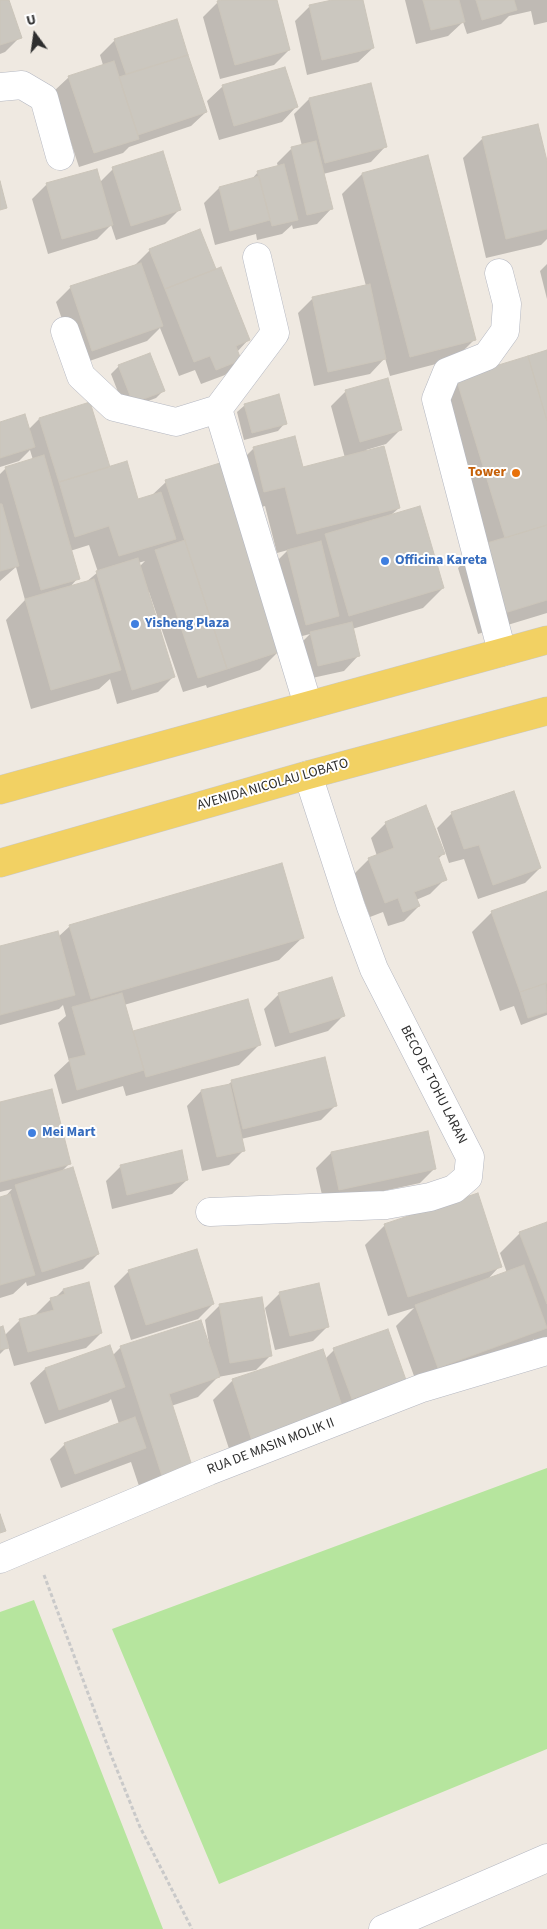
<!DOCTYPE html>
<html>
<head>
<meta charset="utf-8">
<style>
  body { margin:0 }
  #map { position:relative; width:547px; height:1929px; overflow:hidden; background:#efe9e1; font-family:"Source Sans 3",sans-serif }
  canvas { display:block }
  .north { position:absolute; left:10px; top:10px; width:50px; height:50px; -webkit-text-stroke:4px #fff; paint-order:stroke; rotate:346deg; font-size:14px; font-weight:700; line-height:20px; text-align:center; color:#2e2e2e }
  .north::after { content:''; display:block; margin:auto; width:18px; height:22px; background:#2e2e2e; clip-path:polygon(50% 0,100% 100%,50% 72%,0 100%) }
</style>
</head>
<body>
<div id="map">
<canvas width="547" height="1929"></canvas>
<div class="north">U</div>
</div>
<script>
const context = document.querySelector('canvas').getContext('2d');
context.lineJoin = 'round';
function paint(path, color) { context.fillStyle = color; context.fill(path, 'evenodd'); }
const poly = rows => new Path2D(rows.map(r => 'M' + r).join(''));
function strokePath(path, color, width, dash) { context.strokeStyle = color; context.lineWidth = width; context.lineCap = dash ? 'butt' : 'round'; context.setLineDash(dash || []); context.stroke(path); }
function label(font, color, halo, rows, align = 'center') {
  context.font = font + ' "Source Sans 3",sans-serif'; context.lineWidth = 4; context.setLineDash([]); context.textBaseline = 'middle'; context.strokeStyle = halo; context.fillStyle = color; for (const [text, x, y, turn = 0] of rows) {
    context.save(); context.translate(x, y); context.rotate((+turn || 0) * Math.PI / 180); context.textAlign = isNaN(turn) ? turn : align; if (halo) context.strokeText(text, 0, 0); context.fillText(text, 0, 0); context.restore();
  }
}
paint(poly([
  [547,1468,547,1749,219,1884,112,1629],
  [34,1600,163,1929,0,1929,0,1612]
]), '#b6e59e');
paint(poly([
  [0,0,8,0,20,37,5,52,0,54],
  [226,0,275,0,289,50,274,65,220,79,203,17,218,2],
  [338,0,362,0,373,48,358,62,307,75,295,21,310,6],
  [405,0,547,0,547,22,534,25,531,11,509,16,501,24,467,34,463,22,448,36,416,44],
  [176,21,206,112,191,126,129,147,123,153,79,167,54,91,69,77,103,65,100,55,115,40],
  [284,68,296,107,282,122,219,140,207,101,222,87],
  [309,99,385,147,371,162,323,174,331,209,317,224,293,229,292,225,282,234,257,240,256,234,215,245,204,203,219,188,251,180,258,172,278,167,277,163,292,148,302,146,294,114],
  [483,138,547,166,547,239,541,245,486,258,463,158],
  [428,157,475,339,455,359,390,376,385,358,370,374,314,386,298,313,313,298,366,286,342,194,362,174],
  [113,169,180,209,165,224,116,240,111,225,97,239,48,254,32,199,47,184,100,182],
  [150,250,215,271,248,340,237,352,240,360,225,375,201,384,195,370,179,376,160,328,147,341,78,365,56,302,71,287,135,265],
  [547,264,547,299,540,271],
  [547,352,547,613,478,634,458,568,478,548,433,402,456,379],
  [119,366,163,391,156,398,125,410,111,374],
  [346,391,401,429,386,444,366,450,399,508,390,516,443,588,423,608,352,629,358,656,344,671,303,680,296,648,310,634,291,639,272,566,288,550,277,553,265,506,245,512,234,468,254,448,302,469,345,458,331,406],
  [90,404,109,468,138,501,150,497,166,482,280,650,260,670,207,688,206,685,183,692,149,592,147,593,173,677,158,692,117,704,110,679,99,689,31,709,6,620,25,600,16,567,0,581,0,474,6,468,33,460,30,450,19,461,0,467,0,424,28,430,39,419],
  [89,545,98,572,86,582,70,587,78,578,70,551],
  [145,561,139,567,138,563],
  [245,405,285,423,278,431,244,440,237,412],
  [452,813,540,868,525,883,478,899,464,859,449,863,437,828],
  [386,823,444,853,438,859,445,879,430,894,416,900,419,906,404,921,388,926,383,912,370,917,354,874,369,859,377,856,371,838],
  [547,893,547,1015,521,1025,514,1006,500,1011,472,932,492,912],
  [70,926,303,937,279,960,124,1005,132,1034,134,1032,259,1045,239,1065,126,1096,123,1086,62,1104,54,1075,69,1061,58,1023,66,1016,63,1005,59,1009,0,1025,0,948,58,937],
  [279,994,343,1016,328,1031,275,1047,264,1009],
  [232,1081,336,1105,321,1120,241,1139,244,1150,229,1165,202,1171,187,1106,201,1091,228,1085],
  [0,1104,70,1163,61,1172,98,1254,83,1269,27,1286,26,1282,13,1294,0,1298,0,1198,5,1197,12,1189,0,1192],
  [331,1153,435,1168,420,1183,324,1204,316,1168],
  [121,1166,187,1180,172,1194,112,1209,106,1181],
  [547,1223,547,1348,538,1351,534,1339,526,1347,418,1387,396,1326,414,1308,388,1316,365,1245,385,1225,500,1266,486,1281,507,1273,500,1253,520,1233],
  [129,1271,213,1304,198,1319,131,1340,114,1286],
  [63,1290,101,1333,86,1348,14,1366,8,1346,0,1354,0,1328,4,1336,20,1320,36,1316,36,1314,51,1299,55,1298],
  [280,1293,328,1326,313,1341,275,1350,265,1308],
  [220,1305,271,1355,256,1370,218,1377,198,1397,171,1406,192,1469,143,1498,131,1462,61,1488,50,1459,65,1444,119,1424,111,1399,108,1402,45,1424,30,1383,45,1369,112,1356,120,1348,200,1322,208,1345,209,1344,205,1320],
  [334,1350,404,1380,233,1461,213,1400,233,1380,325,1359]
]), '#0003');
const building = poly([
  [0,0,9,0,22,38,0,45,0,0],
  [221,0,277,0,290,50,235,65,217,1,221,0],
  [332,0,363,0,374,48,322,60,309,5,332,0],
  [423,0,459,0,465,22,431,30,423,0],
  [476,0,514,0,517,10,482,20,476,0],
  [177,19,188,55,126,74,114,39,177,19],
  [188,55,207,112,138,135,119,77,188,55],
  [114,61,139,139,94,153,68,76,114,61],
  [285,67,298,107,234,126,222,85,285,67],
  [371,83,387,147,325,163,309,98,371,83],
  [538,124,547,161,547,229,506,239,482,137,538,124],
  [316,141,333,209,307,215,291,147,316,141],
  [163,151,181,210,131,226,112,167,163,151],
  [428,155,476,340,410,357,362,173,428,155],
  [284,164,298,220,272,226,257,171,284,164],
  [97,169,113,225,62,239,46,183,97,169],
  [259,176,270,220,230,231,219,187,259,176],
  [0,181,7,208,0,210,0,181],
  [200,229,216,269,165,289,149,249,200,229],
  [141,263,163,326,92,351,70,286,141,263],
  [221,267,250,340,236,346,241,360,216,370,210,356,194,362,165,289,221,267],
  [370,284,386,359,328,372,312,297,370,284],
  [547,350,547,421,528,356,547,350],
  [150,353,165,391,133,403,118,365,150,353],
  [528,356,547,421,547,525,505,538,456,378,528,356],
  [388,378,402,430,360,442,345,390,388,378],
  [279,394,287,424,252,433,244,404,279,394],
  [90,402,110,467,59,482,39,418,90,402],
  [25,414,35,447,0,458,0,422,25,414],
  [295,436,303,467,384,446,400,508,297,534,285,487,264,492,253,447,295,436],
  [44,455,80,579,41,590,5,467,44,455],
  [127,461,138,499,161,492,176,539,119,556,109,526,75,537,59,482,127,461],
  [220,463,282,651,227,669,165,480,220,463],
  [0,504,2,504,19,566,0,571,0,504],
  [420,506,444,588,349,616,325,534,420,506],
  [547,525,547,600,498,615,477,546,547,525],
  [185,540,227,669,198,678,155,550,185,540],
  [321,541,339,616,306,625,287,550,321,541],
  [138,558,175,677,132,690,96,571,138,558],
  [94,579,121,670,51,690,25,599,94,579],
  [352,622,360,656,318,666,310,632,352,622],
  [514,791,541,868,493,885,479,845,464,849,451,812,514,791],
  [426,805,445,854,438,856,447,880,414,892,420,906,403,912,398,898,385,903,368,858,394,848,385,822,426,805],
  [282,863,304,938,91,999,69,925,282,863],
  [547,891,547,983,520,992,491,911,547,891],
  [58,931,75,995,0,1015,0,946,58,931],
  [332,977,345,1016,290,1033,278,993,332,977],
  [546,983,547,1012,528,1018,520,992,546,983],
  [122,993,144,1070,77,1090,69,1059,86,1055,72,1007,122,993],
  [248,999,261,1045,146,1077,133,1031,248,999],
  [325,1057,337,1106,243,1129,231,1080,325,1057],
  [230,1084,245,1151,217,1157,201,1090,230,1084],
  [52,1089,71,1164,0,1182,0,1102,52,1089],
  [428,1131,436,1169,339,1190,331,1152,428,1131],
  [182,1150,188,1180,127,1195,120,1165,182,1150],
  [73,1167,99,1254,42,1272,15,1185,73,1167],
  [478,1193,502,1267,408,1297,384,1224,478,1193],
  [10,1194,35,1275,0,1285,0,1197,10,1194],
  [547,1222,547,1304,519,1232,547,1222],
  [197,1249,214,1304,146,1325,128,1270,197,1249],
  [524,1265,547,1328,438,1368,415,1305,524,1265],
  [89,1282,102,1333,28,1352,19,1319,54,1310,50,1298,65,1294,63,1289,89,1282],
  [319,1283,329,1327,290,1336,279,1292,319,1283],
  [262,1297,272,1356,230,1363,219,1304,262,1297],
  [201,1320,220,1377,169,1394,193,1469,163,1479,120,1346,201,1320],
  [3,1326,9,1348,0,1350,0,1327,3,1326],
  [388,1329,406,1380,352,1399,333,1348,388,1329],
  [110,1345,125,1387,59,1410,45,1368,110,1345],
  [323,1349,344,1412,252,1441,232,1379,323,1349],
  [135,1417,146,1448,75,1474,64,1443,135,1417],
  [0,1514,6,1531,0,1533,0,1514]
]);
paint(building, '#cbc7bf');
strokePath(building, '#cbc5ba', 1);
const minor = poly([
  [0,87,22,85,44,98,60,156],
  [257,257,275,333,218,409,308,705],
  [499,273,507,304,505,331,487,356,447,372,436,399,502,652],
  [65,331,81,376,114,407,176,422,218,409],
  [210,1212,386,1205,430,1197,454,1189,468,1177,470,1157,374,969,351,907,308,775],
  [0,1559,209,1471,422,1388,547,1351],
  [383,1929,547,1858]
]);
const major = poly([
  [0,790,547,640],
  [0,863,308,775,547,711]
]);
strokePath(minor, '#b4b7c1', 29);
strokePath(major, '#c9c9c9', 29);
strokePath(poly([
  [44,1575,111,1755,140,1827,192,1929]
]), '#c9c9c9', 3, [4, 2.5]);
strokePath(minor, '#fff', 28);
strokePath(major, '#f2d163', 28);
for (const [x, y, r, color] of [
  [516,473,5,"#e8710a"],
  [385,561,5,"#3f7fe0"],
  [135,624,5,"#3f7fe0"],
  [32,1133,5,"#3f7fe0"]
]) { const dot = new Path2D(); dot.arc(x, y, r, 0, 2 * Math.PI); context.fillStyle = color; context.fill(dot); strokePath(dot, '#fff', 2); }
label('bold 14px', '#c56008', '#fff', [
  ["Tower",506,473]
], 'right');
label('bold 14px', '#366cbe', '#fff', [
  ["Officina Kareta",395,561],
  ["Yisheng Plaza",145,624],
  ["Mei Mart",42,1133]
], 'left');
label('14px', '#2e2e2e', '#fff', [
  ["AVENIDA NICOLAU LOBATO",273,785,-16],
  ["BECO DE TOHU LARAN",433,1085,63],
  ["RUA DE MASIN MOLIK II",271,1447,-21]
]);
</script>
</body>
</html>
